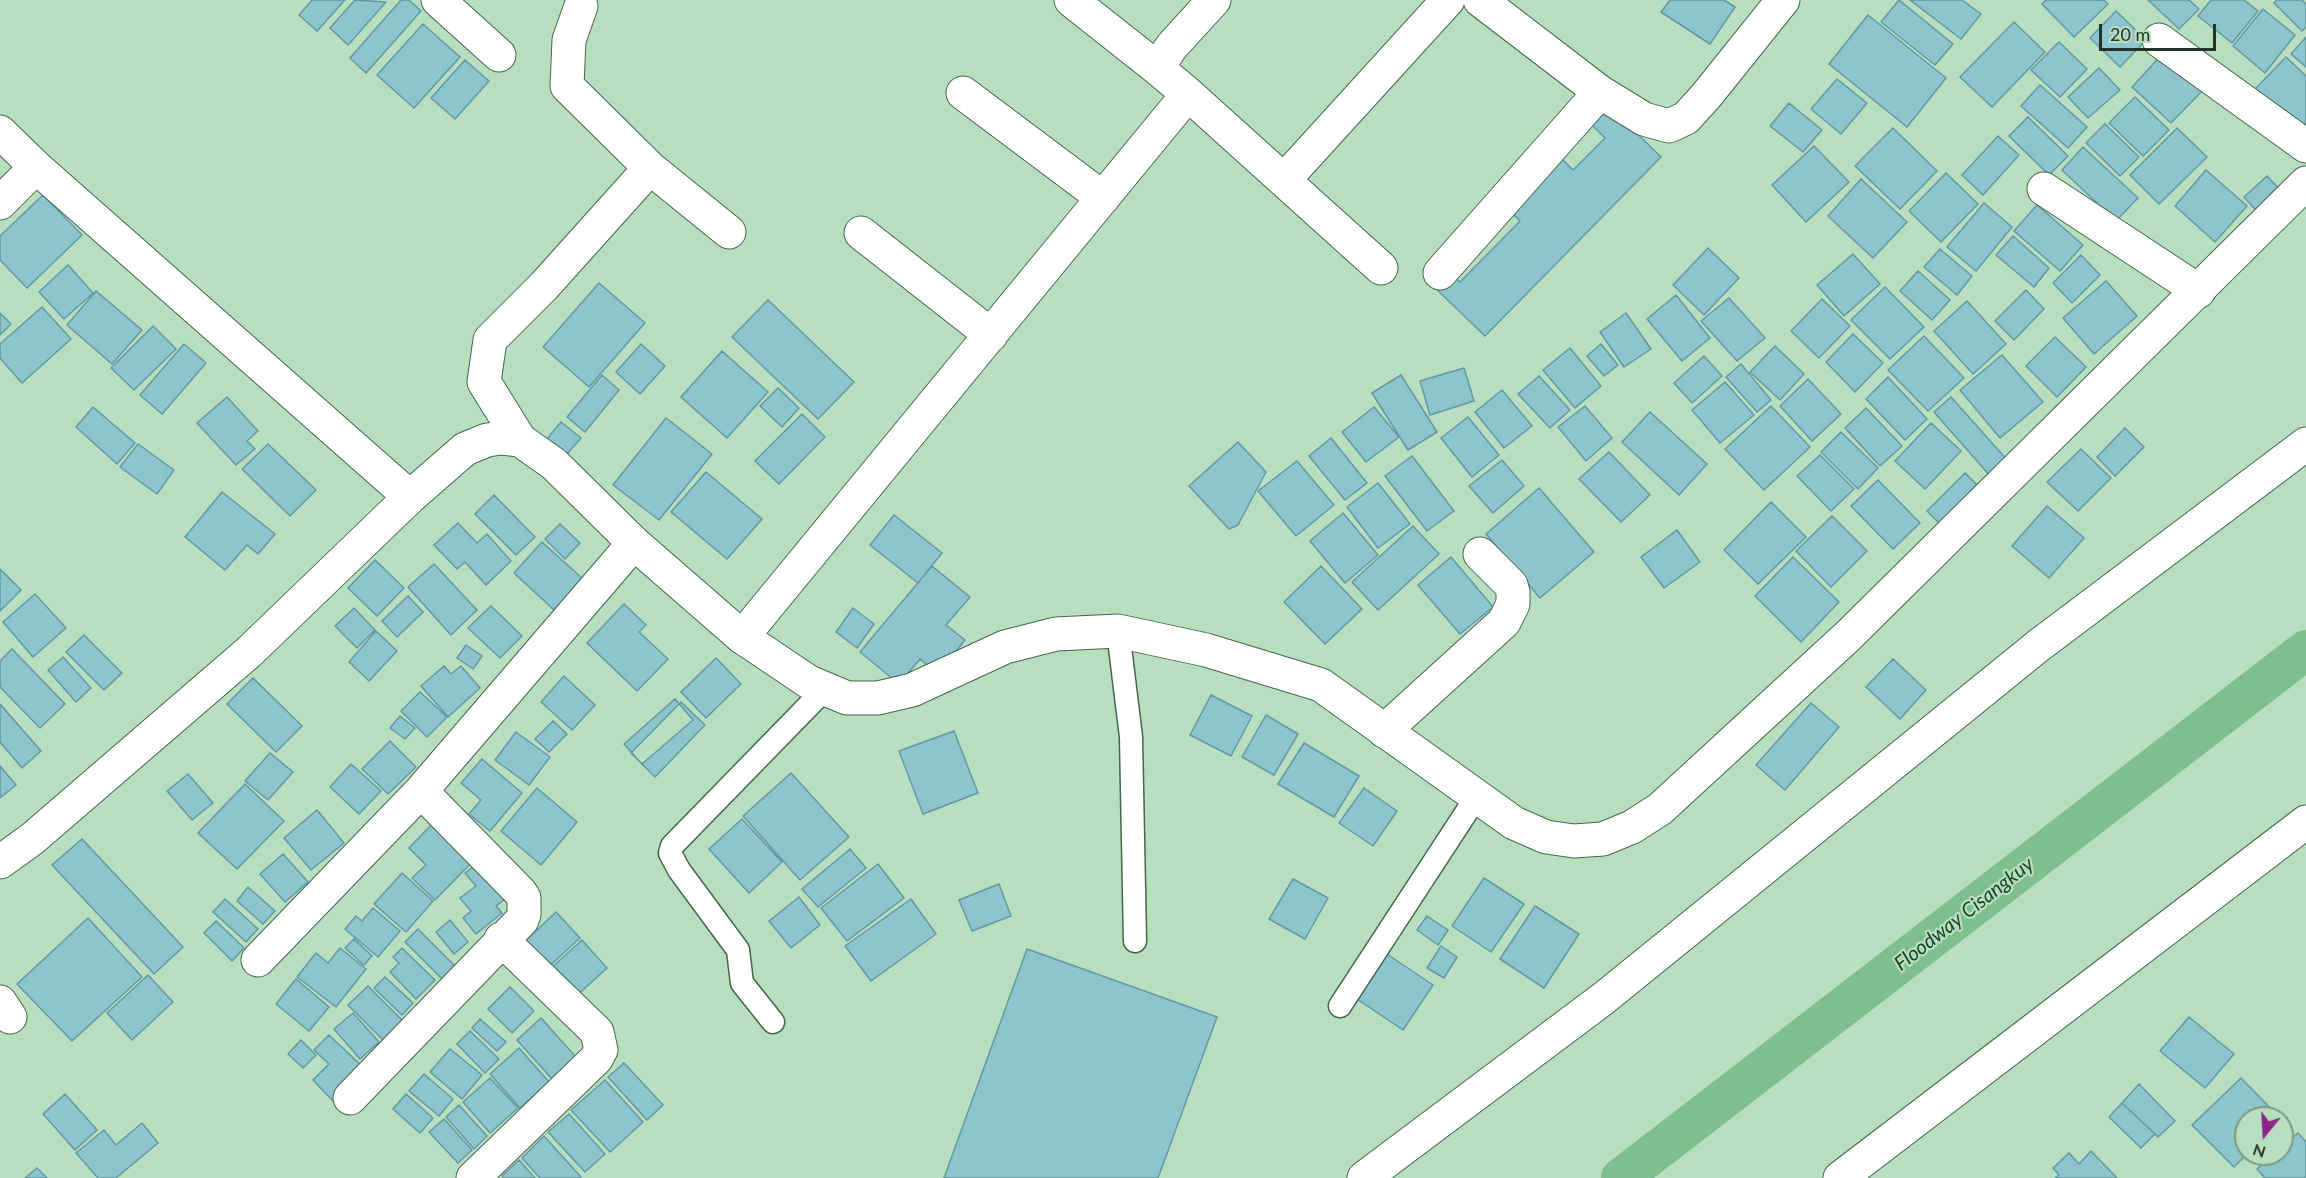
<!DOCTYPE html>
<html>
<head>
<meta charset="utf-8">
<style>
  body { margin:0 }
  #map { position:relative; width:2306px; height:1178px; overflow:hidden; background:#b7debe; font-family:Lato,sans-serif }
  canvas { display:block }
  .north { position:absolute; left:2234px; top:1106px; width:60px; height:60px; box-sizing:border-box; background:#b7debe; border:2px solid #7c9a82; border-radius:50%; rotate:198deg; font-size:16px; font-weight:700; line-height:24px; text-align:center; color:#243327 }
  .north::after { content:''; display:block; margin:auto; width:21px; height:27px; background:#8f2589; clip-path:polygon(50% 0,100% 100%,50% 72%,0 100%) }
  .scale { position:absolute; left:2099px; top:24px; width:117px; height:27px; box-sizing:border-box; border:3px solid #243327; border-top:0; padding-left:8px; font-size:18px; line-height:21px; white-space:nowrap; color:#243327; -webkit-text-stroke:4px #b7debe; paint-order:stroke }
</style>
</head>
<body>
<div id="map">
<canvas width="2306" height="1178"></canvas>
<div class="north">N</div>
<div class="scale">20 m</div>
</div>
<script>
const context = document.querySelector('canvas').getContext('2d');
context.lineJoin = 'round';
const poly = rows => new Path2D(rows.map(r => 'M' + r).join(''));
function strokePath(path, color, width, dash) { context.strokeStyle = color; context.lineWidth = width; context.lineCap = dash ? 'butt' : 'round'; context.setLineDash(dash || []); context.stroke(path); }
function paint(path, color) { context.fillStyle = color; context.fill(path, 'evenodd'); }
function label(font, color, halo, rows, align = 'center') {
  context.font = font + ' Lato,sans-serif'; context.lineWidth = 4.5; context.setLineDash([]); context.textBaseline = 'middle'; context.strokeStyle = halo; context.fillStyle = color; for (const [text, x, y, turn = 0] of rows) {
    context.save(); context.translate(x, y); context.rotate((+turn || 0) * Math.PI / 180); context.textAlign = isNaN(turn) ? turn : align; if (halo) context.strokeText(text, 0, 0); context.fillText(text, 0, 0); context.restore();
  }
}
strokePath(poly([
  [1621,1178,2306,650]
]), '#7fbe8d', 40);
const building = poly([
  [312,0,345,0,317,31,299,15,312,0],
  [355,0,386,2,348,45,330,28,355,0],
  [401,0,409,0,421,11,366,73,350,58,401,0],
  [1670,0,1724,0,1735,7,1710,44,1661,12,1670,0],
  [1899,0,1953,44,1935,65,1881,22,1899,0],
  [1910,0,1962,0,1981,14,1961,39,1910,0],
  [2046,0,2104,0,2108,4,2074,37,2042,4,2046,0],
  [2148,0,2189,0,2199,9,2179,29,2148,0],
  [2211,0,2244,0,2258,11,2232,43,2198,16,2211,0],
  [2277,0,2302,0,2306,4,2306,27,2302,31,2274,3,2277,0],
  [2263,9,2295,35,2265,73,2233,46,2263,9],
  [2116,11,2146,40,2120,67,2090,38,2116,11],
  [1868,15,1946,78,1907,127,1829,64,1868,15],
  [2014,22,2045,52,1992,107,1960,77,2014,22],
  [423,24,460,57,414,108,377,75,423,24],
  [2306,37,2306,67,2291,54,2306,37],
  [2059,42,2087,69,2060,97,2031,70,2059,42],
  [2165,51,2205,88,2171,123,2132,87,2165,51],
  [2286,57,2306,76,2306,123,2298,131,2254,90,2286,57],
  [465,60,489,81,455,119,431,98,465,60],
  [2099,68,2120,90,2088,118,2068,97,2099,68],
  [1837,79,1867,103,1841,134,1811,109,1837,79],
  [2040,85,2087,127,2068,148,2021,106,2040,85],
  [2135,97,2169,130,2143,156,2109,123,2135,97],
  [1789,103,1822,130,1803,152,1770,126,1789,103],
  [1610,107,1661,157,1485,336,1431,284,1447,269,1460,282,1520,221,1508,209,1559,156,1573,170,1605,138,1592,125,1610,107],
  [2028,117,2068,156,2049,175,2009,136,2028,117],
  [2105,124,2139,157,2120,176,2086,143,2105,124],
  [1893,128,1937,171,1900,209,1855,166,1893,128],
  [2177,128,2207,157,2159,204,2130,175,2177,128],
  [1998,136,2019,155,1983,195,1962,175,1998,136],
  [1814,146,1849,182,1806,222,1772,185,1814,146],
  [2083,147,2138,198,2116,221,2062,170,2083,147],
  [2206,170,2247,206,2215,242,2175,206,2206,170],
  [1946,173,1978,204,1941,242,1909,211,1946,173],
  [2267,176,2285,195,2262,217,2244,197,2267,176],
  [1861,179,1907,222,1873,258,1828,216,1861,179],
  [43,195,82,235,27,288,0,260,0,236,43,195],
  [1984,203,2012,227,1976,271,1947,247,1984,203],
  [2037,205,2083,245,2060,271,2014,231,2037,205],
  [2013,236,2049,268,2034,287,1996,255,2013,236],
  [1708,248,1739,278,1704,315,1673,285,1708,248],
  [1940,249,1972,276,1957,295,1924,267,1940,249],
  [1853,254,1880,284,1844,316,1817,285,1853,254],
  [2081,255,2100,275,2072,303,2053,283,2081,255],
  [68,265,93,293,64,319,39,292,68,265],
  [1918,271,1950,300,1932,320,1900,291,1918,271],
  [2106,281,2137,316,2094,354,2063,318,2106,281],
  [599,283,645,323,589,387,543,347,599,283],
  [1885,287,1924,327,1890,359,1851,320,1885,287],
  [2026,290,2044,309,2014,340,1995,321,2026,290],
  [96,291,142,330,112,364,67,325,96,291],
  [1676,295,1710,338,1682,361,1647,319,1676,295],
  [1729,298,1765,338,1737,361,1701,321,1729,298],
  [1822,299,1850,326,1819,358,1791,331,1822,299],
  [768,300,854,382,818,419,732,337,768,300],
  [1967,301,2006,344,1973,374,1934,331,1967,301],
  [42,307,71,339,22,383,0,358,0,344,42,307],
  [0,313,11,324,0,335,0,313],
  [1626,313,1651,349,1624,367,1600,332,1626,313],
  [153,326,176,349,134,390,111,368,153,326],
  [1853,334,1883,363,1855,392,1826,362,1853,334],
  [1924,336,1964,378,1928,411,1888,370,1924,336],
  [2055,337,2086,367,2057,397,2026,366,2055,337],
  [184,344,206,363,162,414,140,395,184,344],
  [641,344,665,366,640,394,616,372,641,344],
  [1601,344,1618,365,1604,376,1587,356,1601,344],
  [1775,346,1804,374,1780,400,1750,372,1775,346],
  [1570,348,1601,386,1575,408,1543,370,1570,348],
  [722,351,768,392,727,438,681,397,722,351],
  [2002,355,2043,402,2000,438,1960,390,2002,355],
  [1704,356,1722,376,1692,403,1674,383,1704,356],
  [1741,364,1771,400,1757,412,1726,377,1741,364],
  [1464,368,1474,401,1430,415,1420,381,1464,368],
  [602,375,619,390,585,432,567,417,602,375],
  [1401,375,1437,432,1408,450,1372,393,1401,375],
  [1539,376,1570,410,1550,428,1518,394,1539,376],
  [1888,377,1927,419,1905,440,1866,399,1888,377],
  [1808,379,1841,414,1812,441,1780,406,1808,379],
  [1725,382,1754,415,1720,443,1692,410,1725,382],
  [778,388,799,408,782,427,760,406,778,388],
  [1502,390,1532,426,1504,448,1475,412,1502,390],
  [227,397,258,431,247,441,255,449,236,465,197,423,227,397],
  [1951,397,2009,462,1991,477,1934,412,1951,397],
  [1585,406,1612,438,1586,461,1558,427,1585,406],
  [1771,406,1810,447,1764,490,1725,449,1771,406],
  [93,407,135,443,117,464,76,427,93,407],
  [1374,407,1399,437,1366,462,1342,432,1374,407],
  [1866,408,1902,446,1880,466,1845,428,1866,408],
  [1650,412,1707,464,1679,495,1622,442,1650,412],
  [802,414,825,437,779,484,755,461,802,414],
  [1468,417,1499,455,1472,477,1441,438,1468,417],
  [666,418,712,454,659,520,613,485,666,418],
  [561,422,581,438,560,462,541,446,561,422],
  [1931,423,1961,451,1925,489,1895,461,1931,423],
  [2125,428,2144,447,2115,476,2097,457,2125,428],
  [1841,432,1878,468,1858,489,1821,452,1841,432],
  [1331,438,1367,483,1345,500,1309,456,1331,438],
  [1238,442,1266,472,1238,525,1229,529,1189,486,1238,442],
  [138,444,174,470,157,494,120,467,138,444],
  [268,444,316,490,290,516,242,469,268,444],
  [2081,449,2111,478,2078,511,2047,482,2081,449],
  [1609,452,1650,495,1621,522,1579,479,1609,452],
  [1820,455,1854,489,1831,511,1797,476,1820,455],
  [1412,456,1454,511,1427,531,1385,476,1412,456],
  [1502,460,1524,486,1493,513,1469,486,1502,460],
  [1297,461,1334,505,1296,536,1258,491,1297,461],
  [706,472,762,519,727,559,671,512,706,472],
  [1965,473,1982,490,1944,528,1927,511,1965,473],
  [1878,480,1920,523,1893,549,1851,506,1878,480],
  [1378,483,1410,524,1378,548,1347,507,1378,483],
  [1539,488,1594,552,1540,598,1486,534,1539,488],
  [222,492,275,534,258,554,247,545,225,570,185,537,222,492],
  [494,495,535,537,516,555,475,514,494,495],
  [1771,502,1806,537,1758,584,1724,550,1771,502],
  [2047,506,2084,538,2049,578,2012,546,2047,506],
  [1343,513,1378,555,1345,583,1310,541,1343,513],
  [894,515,942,553,918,583,870,545,894,515],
  [1832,516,1867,551,1831,587,1796,551,1832,516],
  [458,523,477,543,487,534,511,561,486,585,465,562,457,569,434,545,458,523],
  [560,524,580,543,565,559,545,539,560,524],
  [1413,526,1439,554,1378,610,1352,582,1413,526],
  [1677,530,1700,562,1664,588,1641,557,1677,530],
  [542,542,583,579,554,610,514,573,542,542],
  [1451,557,1493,607,1460,634,1418,585,1451,557],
  [1793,557,1839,602,1801,642,1755,596,1793,557],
  [375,560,404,588,377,616,348,588,375,560],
  [434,564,477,610,451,635,408,587,434,564],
  [932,566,970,597,946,625,965,640,938,674,920,659,899,684,860,652,932,566],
  [1321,566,1362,609,1325,644,1284,602,1321,566],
  [0,569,21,590,0,611,0,569],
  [35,594,66,628,33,657,3,622,35,594],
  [408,596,423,612,397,637,382,621,408,596],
  [624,604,646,625,639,632,668,659,637,691,587,643,624,604],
  [491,606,522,636,500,658,468,628,491,606],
  [354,608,375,630,357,648,335,626,354,608],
  [853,608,874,624,857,648,836,632,853,608],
  [376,631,397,651,369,681,349,662,376,631],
  [84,635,122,673,104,690,66,652,84,635],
  [466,645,482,656,473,669,457,658,466,645],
  [12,649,65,704,40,728,0,687,0,661,12,649],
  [63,657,91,688,76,702,48,670,63,657],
  [716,658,741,684,706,718,681,692,716,658],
  [1893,659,1926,690,1900,719,1866,687,1893,659],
  [444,666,451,674,461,666,480,688,448,717,421,686,444,666],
  [564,676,595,705,572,730,541,702,564,676],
  [253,678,302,726,276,752,227,704,253,678],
  [420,692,447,717,427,737,401,711,420,692],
  [1211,695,1252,716,1231,756,1190,735,1211,695],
  [675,699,693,720,642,764,624,744,675,699],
  [681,702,705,725,655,777,631,753,681,702],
  [1811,703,1839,727,1785,790,1756,765,1811,703],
  [0,704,41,751,22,768,0,742,0,704],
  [1266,715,1298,734,1274,775,1242,757,1266,715],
  [400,716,415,728,405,739,390,728,400,716],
  [553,721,567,734,549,752,535,739,553,721],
  [954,731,978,793,923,814,899,751,954,731],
  [516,732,550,757,529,785,495,760,516,732],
  [390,741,416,767,388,794,362,769,390,741],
  [1304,743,1359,776,1334,817,1278,784,1304,743],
  [270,753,293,772,268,800,245,781,270,753],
  [482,759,522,793,490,831,469,814,481,800,461,783,482,759],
  [351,764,381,791,359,814,330,787,351,764],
  [0,766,16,785,0,798,0,766],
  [791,773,849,837,800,880,743,816,791,773],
  [188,774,213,803,192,820,167,791,188,774],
  [245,784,284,821,237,869,198,833,245,784],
  [537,788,577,822,541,865,501,831,537,788],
  [1364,788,1397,811,1373,846,1339,823,1364,788],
  [317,810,344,843,311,870,284,838,317,810],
  [742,819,782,862,749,893,709,849,742,819],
  [436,820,476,858,435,900,412,878,426,865,409,848,436,820],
  [82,839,183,947,154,974,52,865,82,839],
  [850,849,866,868,818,907,802,889,850,849],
  [283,854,308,882,285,902,260,874,283,854],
  [481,861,509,896,496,906,502,913,476,934,463,918,471,911,460,898,476,886,465,873,481,861],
  [878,864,904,898,847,941,821,908,878,864],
  [402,873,433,901,406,932,374,904,402,873],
  [1484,878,1524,904,1491,952,1452,926,1484,878],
  [1293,879,1328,898,1305,939,1269,919,1293,879],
  [999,884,1011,916,972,931,959,900,999,884],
  [248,887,275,911,263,924,237,901,248,887],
  [799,897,820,925,791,948,769,921,799,897],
  [225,899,258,929,246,942,213,912,225,899],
  [911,899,936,934,871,981,845,946,911,899],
  [1535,906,1579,934,1544,988,1500,959,1535,906],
  [373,908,400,931,378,957,345,929,356,916,362,921,373,908],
  [556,912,580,938,544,971,520,946,556,912],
  [1427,916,1448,930,1438,945,1417,930,1427,916],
  [88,918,142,977,72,1041,17,984,88,918],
  [450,920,468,942,454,954,436,932,450,920],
  [216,921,244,948,232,961,204,933,216,921],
  [418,929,455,966,442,979,405,942,418,929],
  [354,939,372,956,364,965,345,948,354,939],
  [582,940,607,968,572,1000,547,972,582,940],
  [1441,946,1457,957,1444,978,1427,968,1441,946],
  [340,948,366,969,336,1007,297,977,316,953,328,963,340,948],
  [402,948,435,980,416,999,390,972,399,963,393,957,402,948],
  [1027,949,1217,1017,1158,1178,944,1178,1027,949],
  [1384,952,1433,985,1403,1030,1354,997,1384,952],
  [148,975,173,1002,132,1040,107,1013,148,975],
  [385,977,413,1003,402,1015,374,988,385,977],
  [296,979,329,1007,309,1031,276,1004,296,979],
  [368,986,404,1022,384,1041,348,1005,368,986],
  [510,987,534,1011,512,1033,488,1009,510,987],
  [353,1013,379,1042,360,1059,334,1029,353,1013],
  [2189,1017,2234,1054,2205,1088,2160,1051,2189,1017],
  [541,1018,576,1057,552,1079,517,1040,541,1018],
  [480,1019,506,1042,497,1051,472,1028,480,1019],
  [470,1031,499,1059,485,1073,457,1044,470,1031],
  [329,1035,366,1070,334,1102,313,1080,329,1064,314,1050,329,1035],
  [301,1040,316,1055,303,1068,288,1054,301,1040],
  [519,1048,549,1082,520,1108,490,1074,519,1048],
  [450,1049,482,1075,462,1099,430,1072,450,1049],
  [624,1063,663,1105,647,1120,608,1077,624,1063],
  [424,1074,453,1099,439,1116,409,1091,424,1074],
  [490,1078,518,1108,490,1133,463,1102,490,1078],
  [2241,1078,2280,1118,2246,1118,2247,1154,2234,1167,2192,1125,2241,1078],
  [605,1080,643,1122,610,1152,571,1110,605,1080],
  [2139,1084,2175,1121,2158,1137,2122,1103,2139,1084],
  [65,1094,97,1130,75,1150,43,1114,65,1094],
  [406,1094,433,1118,420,1133,393,1109,406,1094],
  [2122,1103,2155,1134,2141,1148,2109,1117,2122,1103],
  [459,1105,487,1136,474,1149,446,1117,459,1105],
  [569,1114,605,1154,585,1172,548,1132,569,1114],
  [444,1119,472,1150,458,1163,429,1132,444,1119],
  [142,1123,158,1143,116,1178,98,1178,76,1153,104,1130,116,1145,142,1123],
  [2298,1133,2306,1142,2306,1178,2265,1178,2257,1169,2274,1154,2282,1154,2282,1147,2298,1133],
  [544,1136,581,1177,580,1178,540,1178,522,1158,544,1136],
  [2091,1151,2117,1178,2055,1178,2059,1175,2053,1168,2069,1153,2079,1164,2091,1151],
  [519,1160,535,1178,504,1178,502,1176,519,1160],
  [37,1168,47,1178,25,1178,37,1168]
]);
paint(building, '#8dc4ce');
strokePath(building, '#6399a3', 1.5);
const lane = poly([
  [1118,631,1131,737,1135,941],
  [1340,1006,1477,796],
  [773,1022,742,983,738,950,679,870,670,853,672,846,825,689]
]);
const street = poly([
  [438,0,499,55],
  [1071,0,1157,68],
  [1480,0,1600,92,1644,119,1669,126,1686,118,1706,96,1783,0],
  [581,6,569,40,567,86,650,168],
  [2159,40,2306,146],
  [963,93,1103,198],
  [1188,94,1381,268],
  [0,132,36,167,410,497],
  [1285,179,1448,0],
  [2044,189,2199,291],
  [0,203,36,167],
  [861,233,991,335],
  [1440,273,1600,92],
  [520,440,484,382,490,340,544,286,650,168,729,232],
  [742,637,1188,94,1157,68,1172,46,1214,0],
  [1384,731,1504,622,1513,604,1513,592,1511,585,1480,554],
  [258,960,421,791,634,543],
  [0,1002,10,1017],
  [350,1098,522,920,524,914,524,898,520,892,421,791],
  [473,1178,596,1059,601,1050,597,1032,501,939],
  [1364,1178,1604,998,2038,646,2306,444],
  [1840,1178,2306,822]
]);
const secondary = poly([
  [0,862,32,839,249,652,410,497,465,449,487,440,502,438,520,440,554,464,634,543,742,637,809,682,847,698,878,698,912,690,1005,647,1056,634,1118,631,1206,650,1321,685,1514,823,1546,837,1574,841,1603,839,1632,827,1660,809,1848,636,2306,183]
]);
strokePath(lane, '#45674c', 25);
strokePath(street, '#45674c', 35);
strokePath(secondary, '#45674c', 35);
strokePath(lane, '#fff', 22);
strokePath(street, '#fff', 33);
strokePath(secondary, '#fff', 33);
label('italic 20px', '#164524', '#b7debe', [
  ["Floodway Cisangkuy",1964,914,-38]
]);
</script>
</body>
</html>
